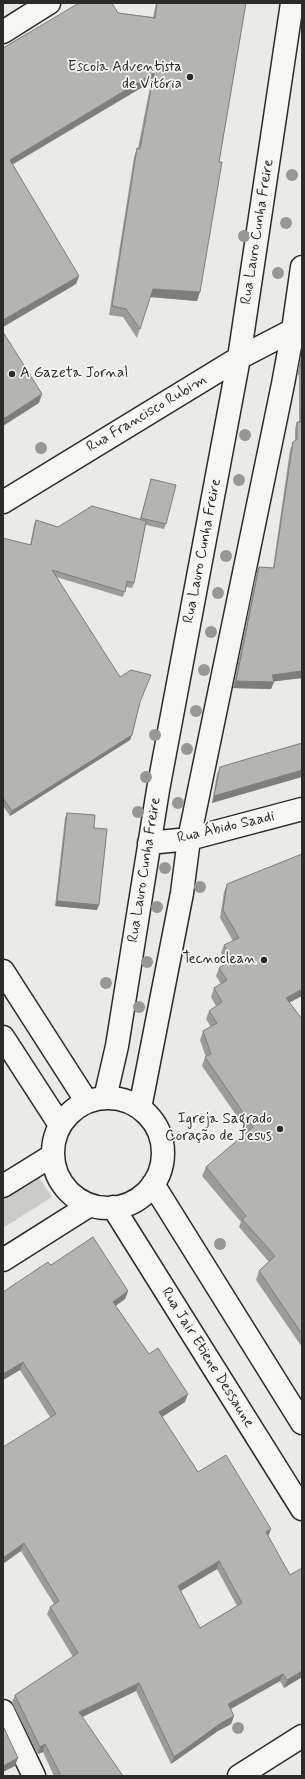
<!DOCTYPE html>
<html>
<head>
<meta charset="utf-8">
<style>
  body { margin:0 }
  #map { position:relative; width:305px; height:1779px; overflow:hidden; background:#eaeae6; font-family:Mynerve,sans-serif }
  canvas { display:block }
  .frame { position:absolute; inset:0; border:4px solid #2b2b2b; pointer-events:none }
</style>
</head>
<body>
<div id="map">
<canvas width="305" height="1779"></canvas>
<div class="frame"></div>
</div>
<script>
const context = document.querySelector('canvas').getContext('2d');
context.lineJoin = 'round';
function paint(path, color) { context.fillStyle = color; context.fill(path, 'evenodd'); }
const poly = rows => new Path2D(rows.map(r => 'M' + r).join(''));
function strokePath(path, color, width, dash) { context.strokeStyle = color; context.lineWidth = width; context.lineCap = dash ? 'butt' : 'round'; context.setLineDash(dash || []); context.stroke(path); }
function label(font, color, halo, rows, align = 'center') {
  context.font = font + ' Mynerve,sans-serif'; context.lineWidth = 3.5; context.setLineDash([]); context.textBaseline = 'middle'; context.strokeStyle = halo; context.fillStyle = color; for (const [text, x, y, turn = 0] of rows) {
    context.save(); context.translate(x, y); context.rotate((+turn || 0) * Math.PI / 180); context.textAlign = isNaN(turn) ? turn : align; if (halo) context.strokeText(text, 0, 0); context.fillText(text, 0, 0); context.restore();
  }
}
paint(poly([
  [38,1176,52,1197,3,1228,3,1198]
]), '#cacac7');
const minor = poly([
  [3,32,49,3],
  [3,502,239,358,293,330],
  [149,843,189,839,302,809],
  [3,971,87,1102],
  [3,1037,60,1125],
  [105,1098,117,1046,158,790,239,358,292,3],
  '53 1153a55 55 0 1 1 110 0a55 55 0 1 1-110 0Z',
  [140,1108,182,893,189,839,283,384,293,330,302,267],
  [153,1184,302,1423],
  [3,1186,53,1155],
  [113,1207,302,1509],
  [3,1260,90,1205],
  [3,1711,34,1776],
  [239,1776,302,1736]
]);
strokePath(minor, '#2b2b2b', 25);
strokePath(minor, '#f6f6f2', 22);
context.fillStyle = '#979795';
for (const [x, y] of [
  [292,175],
  [286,223],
  [244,236],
  [278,273],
  [245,435],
  [41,448],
  [239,480],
  [226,556],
  [218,593],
  [211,632],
  [204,670],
  [196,711],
  [155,735],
  [187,749],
  [146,777],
  [178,803],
  [138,812],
  [165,868],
  [200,887],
  [157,907],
  [147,962],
  [106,983],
  [139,1007],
  [220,1244],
  [238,1728]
]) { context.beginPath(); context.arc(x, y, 6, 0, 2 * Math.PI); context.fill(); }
paint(poly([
  [156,3,246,3,219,162,197,301,150,297,137,338,123,317,109,315,134,157,137,148,138,148,151,82,12,165,76,284,3,327,3,48,118,13,153,17],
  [302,350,302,678,274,681,271,689,233,688,256,574,259,567,273,568,290,450,293,442,295,441,295,429,297,422,299,422,299,375,297,375],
  [151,479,166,524,164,529,146,525,134,583,132,588,126,587,123,597,56,577,120,677,140,704,130,740,10,816,3,806,3,538,30,545,34,525,36,520,58,527,140,519],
  [302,743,212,803,217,774,220,767],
  [67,813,94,828,97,910,55,906,65,818],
  [227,884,290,1003,302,1019,302,1347,256,1280,259,1271,269,1262,239,1227,241,1222,202,1176,206,1167,248,1132,202,1066,205,1057,206,1057,200,1040,203,1031,211,1027,206,1019,209,1011,216,1006,211,997,214,988,221,984,216,976,219,968,227,963,221,953,224,945,233,941,220,918,224,892],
  [51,1265,128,1291,125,1299,116,1306,149,1354,185,1402,162,1417,198,1472,268,1537,290,1575,302,1568,302,1677,284,1688,280,1681,231,1709,234,1716,231,1724,218,1731,171,1764,136,1691,82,1717,123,1776,54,1776,43,1752,38,1754,12,1703,15,1695,73,1657,47,1614,50,1607,54,1604,21,1551,50,1417,20,1370,3,1380,3,1292],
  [217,1569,237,1606,200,1628,181,1591]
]), '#9b9b98');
paint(poly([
  [154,73,151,82,6,168,10,160],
  [79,276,76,284,3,327,3,320],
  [153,289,200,292,197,301,150,297],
  [42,394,39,403,3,426,3,419],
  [302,671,302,678,270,682,272,675],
  [236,681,274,682,271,689,233,688],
  [132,735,130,740,10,816,12,811],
  [302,770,302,777,212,803,214,796],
  [57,901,99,905,97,910,55,906],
  [302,989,302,996,283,1006,286,998],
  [128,1291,125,1299,110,1309,113,1302],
  [23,1362,20,1370,3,1380,3,1374],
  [188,1394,185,1402,157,1420,159,1412],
  [271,1529,268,1537,266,1532],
  [24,1543,21,1551,3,1564,3,1558],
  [219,1561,217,1569,175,1594,178,1586],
  [302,1671,302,1677,284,1688,287,1680],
  [283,1674,280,1681,225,1712,228,1704],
  [139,1683,136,1691,76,1720,79,1712],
  [234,1716,231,1724,218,1731,171,1764,174,1757,221,1723],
  [45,1744,43,1752,38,1754,40,1747],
  [18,1758,15,1766,3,1772,3,1766]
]), '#7e7e7c');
const building = poly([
  [79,3,112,3,118,13,155,18,157,3,246,3,219,162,222,162,200,292,153,289,140,329,126,309,112,306,137,148,140,149,154,73,10,160,79,276,3,320,3,48,79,3],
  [3,332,42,394,3,419,3,332],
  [302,357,302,671,272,675,274,682,236,681,259,567,274,568,293,442,297,439,297,422,301,422,302,368,300,368,302,357],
  [151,479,176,485,166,524,141,518,151,479],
  [92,506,146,521,134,583,127,581,125,592,52,570,120,677,131,670,151,675,140,702,132,735,12,811,3,798,3,538,31,545,36,520,58,527,92,506],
  [302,743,302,770,214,796,220,767,302,743],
  [67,813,95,815,94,828,107,829,99,905,57,901,67,813],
  [302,854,302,989,286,998,302,1019,302,1334,259,1271,275,1256,242,1219,246,1216,206,1167,253,1127,205,1057,211,1054,203,1031,217,1023,209,1011,222,1002,214,988,227,980,219,968,233,959,224,945,239,938,223,910,227,884,302,854],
  [93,1237,128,1291,113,1302,149,1354,158,1348,188,1394,159,1412,198,1472,226,1455,271,1529,266,1532,290,1575,302,1568,302,1671,287,1680,283,1674,228,1704,234,1716,221,1723,174,1757,139,1683,79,1712,123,1776,61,1776,45,1744,40,1747,15,1695,78,1653,50,1607,59,1601,24,1543,3,1558,3,1447,56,1414,23,1362,3,1374,3,1292,48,1262,51,1265,93,1237],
  [219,1561,242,1603,200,1628,178,1586,219,1561],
  [3,1726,18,1758,3,1766,3,1726]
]);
paint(building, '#b4b4b1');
strokePath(building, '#7e7e7c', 1);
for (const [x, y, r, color] of [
  [190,77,4,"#2b2b2b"],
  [12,374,4,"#2b2b2b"],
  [264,960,4,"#2b2b2b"],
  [280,1129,4,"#2b2b2b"]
]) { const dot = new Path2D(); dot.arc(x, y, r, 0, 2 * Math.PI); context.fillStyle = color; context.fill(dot); strokePath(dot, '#f6f6f2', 1.5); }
label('15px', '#2b2b2b', '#f6f6f2', [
  ["Escola Adventista",182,68],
  ["de Vitória",182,85],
  ["A Gazeta Jornal",20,374,"left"],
  ["Tecnoclean",256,960],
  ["Igreja Sagrado",272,1120],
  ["Coração de Jesus",272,1137]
], 'right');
label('15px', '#2b2b2b', '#f6f6f2', [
  ["Rua Lauro Cunha Freire",258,232,-81],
  ["Rua Francisco Rubim",147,414,-31],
  ["Rua Lauro Cunha Freire",203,551,-79],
  ["Rua Ábido Saadi",226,828,-13],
  ["Rua Lauro Cunha Freire",145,870,-81],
  ["Rua Jair Etiene Dessaune",207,1358,58]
]);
</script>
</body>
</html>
